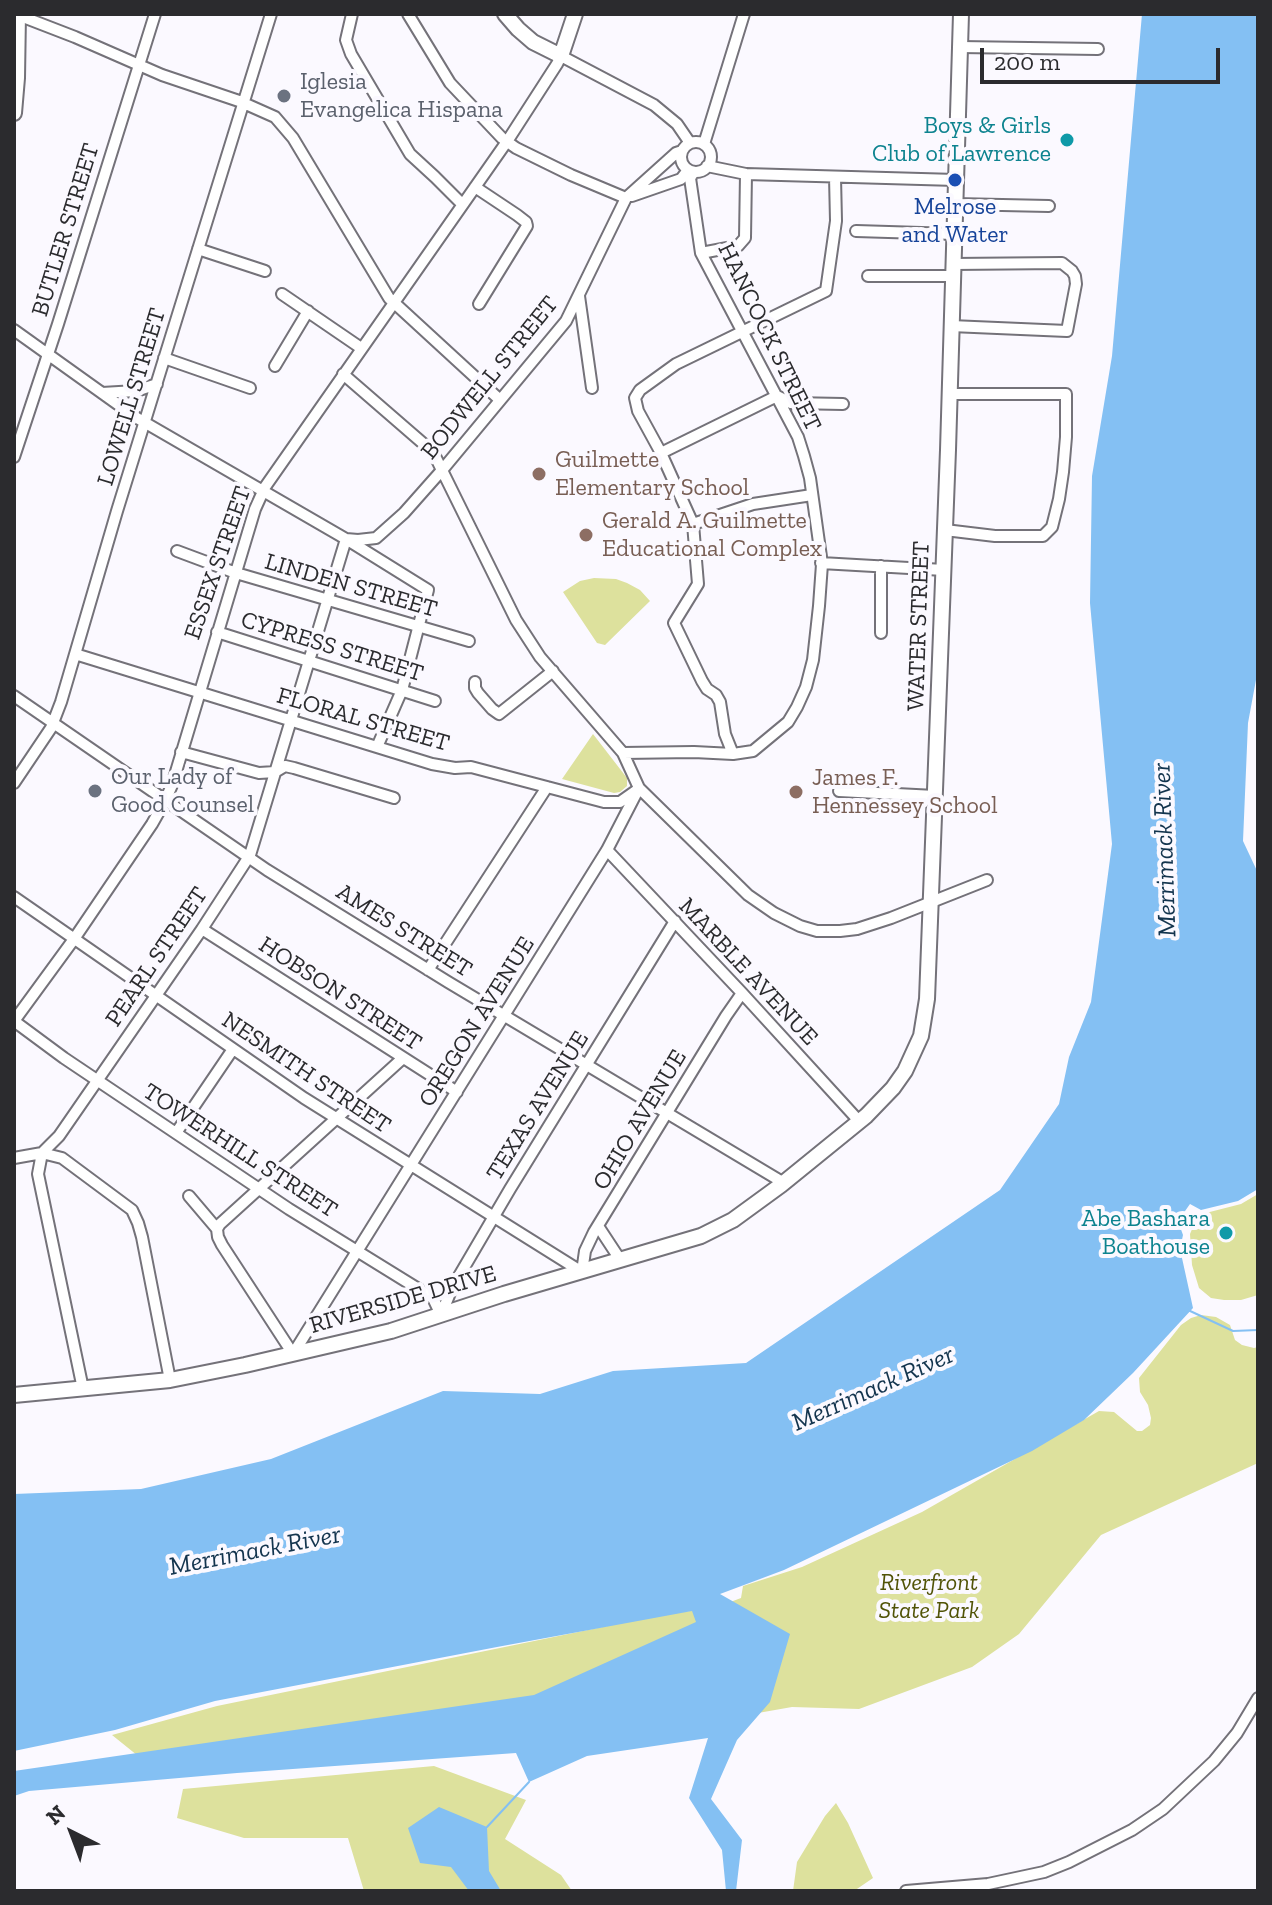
<!DOCTYPE html>
<html>
<head>
<meta charset="utf-8">
<style>
  body { margin:0 }
  #map { position:relative; width:1272px; height:1905px; overflow:hidden; background:#fbf9ff; font-family:"Zilla Slab",serif }
  canvas { display:block }
  .frame { position:absolute; inset:0; border:16px solid #2b2b2e; pointer-events:none }
  .north { position:absolute; left:32px; top:1793px; width:80px; height:80px; -webkit-text-stroke:6px #fbf9ff; paint-order:stroke; rotate:318deg; font-size:22px; font-weight:700; line-height:32px; text-align:center; color:#2b2b2e }
  .north::after { content:''; display:block; margin:auto; width:28px; height:36px; background:#2b2b2e; clip-path:polygon(50% 0,100% 100%,50% 72%,0 100%) }
  .scale { position:absolute; left:980px; top:48px; width:240px; height:36px; box-sizing:border-box; border:4px solid #2b2b2e; border-top:0; padding-left:10px; font-size:24px; line-height:28px; white-space:nowrap; color:#2b2b2e; -webkit-text-stroke:6px #fbf9ff; paint-order:stroke }
</style>
</head>
<body>
<div id="map">
<canvas width="1272" height="1905"></canvas>
<div class="frame"></div>
<div class="north">N</div>
<div class="scale">200 m</div>
</div>
<script>
const context = document.querySelector('canvas').getContext('2d');
context.lineJoin = 'round';
function paint(path, color) { context.fillStyle = color; context.fill(path, 'evenodd'); }
const poly = rows => new Path2D(rows.map(r => 'M' + r).join(''));
function strokePath(path, color, width, dash) { context.strokeStyle = color; context.lineWidth = width; context.lineCap = dash ? 'butt' : 'round'; context.setLineDash(dash || []); context.stroke(path); }
function label(font, color, halo, rows, align = 'center') {
  context.font = font + ' "Zilla Slab",serif'; context.lineWidth = 8; context.setLineDash([]); context.textBaseline = 'middle'; context.strokeStyle = halo; context.fillStyle = color; for (const [text, x, y, turn = 0] of rows) {
    context.save(); context.translate(x, y); context.rotate((+turn || 0) * Math.PI / 180); context.textAlign = isNaN(turn) ? turn : align; if (halo) context.strokeText(text, 0, 0); context.fillText(text, 0, 0); context.restore();
  }
}
paint(poly([
  [594,578,616,579,627,583,640,590,650,601,605,645,597,643,563,592,580,581],
  [593,734,627,778,627,786,620,792,614,793,562,779],
  [1258,1194,1258,1295,1241,1300,1224,1300,1211,1298,1199,1288,1192,1265,1190,1234,1198,1215,1241,1204],
  [1201,1315,1216,1317,1230,1325,1235,1340,1242,1345,1254,1348,1258,1347,1258,1463,1101,1535,1019,1634,972,1667,859,1709,792,1707,741,1716,163,1776,112,1735,217,1706,656,1616,717,1607,741,1598,743,1586,802,1567,922,1512,1099,1411,1114,1412,1137,1431,1142,1431,1150,1425,1151,1418,1148,1405,1140,1392,1139,1378,1181,1325,1191,1318],
  [434,1766,526,1800,505,1839,561,1875,572,1891,364,1891,348,1838,244,1838,177,1818,183,1789],
  [836,1803,848,1823,873,1878,854,1891,793,1891,797,1862,825,1816]
]), '#dde19d');
paint(poly([
  [1142,14,1258,14,1258,669,1248,723,1243,841,1258,873,1258,1189,1238,1201,1201,1210,1190,1204,1178,1221,1183,1235,1180,1249,1193,1308,1133,1373,1084,1420,1032,1451,784,1570,720,1594,790,1634,770,1702,737,1740,711,1799,742,1840,736,1891,726,1891,722,1850,689,1798,708,1738,587,1756,529,1782,516,1753,237,1773,29,1791,14,1796,14,1771,534,1695,696,1622,692,1611,497,1647,215,1701,115,1730,14,1751,14,1494,141,1489,271,1459,443,1391,540,1394,613,1371,746,1363,1000,1190,1059,1104,1069,1057,1091,1002,1112,844,1090,603,1092,476,1112,356],
  [439,1807,487,1827,489,1871,501,1891,469,1891,451,1867,420,1863,408,1828]
]), '#84c0f3');
strokePath(poly([
  [1188,1310,1233,1331,1258,1330],
  [487,1827,529,1782]
]), '#84c0f3', 2);
const minor = poly([
  [352,14,346,40,351,54,410,154,435,177,462,204],
  [408,14,450,83,502,138,516,148,571,175,626,198],
  [18,15,75,37,162,75,239,101,275,117,293,138,389,298,500,400],
  [960,47,1098,49],
  '681 157a15 15 0 1 1 30 0a15 15 0 1 1-30 0Z',
  [704,144,744,14],
  [707,166,746,174,956,180],
  [475,187,517,215,526,222,527,226,479,304],
  [632,196,681,179,688,170],
  [955,204,1049,206],
  [856,231,954,234],
  [198,249,265,271],
  [701,253,738,246,745,238,746,174],
  [868,276,953,276],
  [282,294,361,348],
  [579,296,592,388],
  [951,326,1067,331,1076,284,1075,276,1072,271,1062,263,953,264],
  [14,330,137,418,346,539,428,590,402,690,377,747],
  [164,358,250,388],
  [275,366,308,311],
  [343,374,433,452,516,620,540,657,623,753,639,788,748,895,774,913,800,926,817,931,840,931,857,929,891,918,987,880],
  [102,393,136,391,157,384],
  [661,453,777,396,791,403,843,404],
  [14,457,58,324,155,14],
  [693,524,753,504,812,495],
  [945,530,995,536,1043,536,1052,527,1059,499,1063,472,1066,437,1066,394,950,394],
  [177,551,236,573,469,641],
  [821,563,944,570],
  [217,632,435,701],
  [881,633,881,566],
  [75,654,432,764,455,768,471,767,604,802,620,802,637,790],
  [475,682,475,688,478,693,492,709,499,714,553,671],
  [14,696,267,870,448,982,784,1183],
  [181,752,259,773,275,772,285,766,294,768,394,798],
  [623,753,694,752,733,754,753,751,788,722,797,707,806,687,813,660,819,606,822,564,810,478,804,456,798,437,701,253,690,178,694,172],
  [733,754,725,734,720,702,716,695,707,689,702,681,674,623,698,584,693,524,661,453,638,411,635,398,640,390,676,364,826,291,836,221,835,177],
  [14,783,51,728,61,702,117,511,271,14],
  [839,791,935,796],
  [607,850,742,993,859,1121],
  [14,897,304,1098,582,1272,585,1251,594,1232,726,1016,742,993],
  [202,929,457,1092],
  [428,970,547,787],
  [14,1021,74,939,152,824,165,801,172,785,255,509,265,487,508,140,557,64,561,56,654,105,677,124,690,143],
  [14,1021,64,1058,289,1209,433,1298,441,1315],
  [176,1133,233,1049],
  [14,1158,42,1153,62,1158,132,1210,138,1223,142,1237,170,1380],
  [189,1196,217,1229,218,1237,222,1245,293,1354,607,850,639,788],
  [598,1226,621,1261],
  [217,1229,220,1224,403,1058],
  [441,1315,452,1288,510,1189,675,921],
  [83,1389,38,1174,42,1153,59,1136,202,929,250,855,346,539,358,540,376,538,404,513,443,469,566,321,626,198,676,153,682,151],
  [906,1891,988,1884,1044,1872,1069,1862,1132,1830,1163,1809,1214,1761,1237,1733,1258,1698]
]);
const major = poly([
  [505,14,518,29,533,42,561,56,575,14],
  [14,113,17,78,18,14],
  [14,1395,170,1380,245,1365,391,1331,504,1294,701,1236,733,1220,781,1185,866,1116,893,1088,905,1071,921,1036,927,999,948,450,961,14]
]);
strokePath(minor, '#747279', 14);
strokePath(major, '#747279', 18);
strokePath(minor, '#fff', 10);
strokePath(major, '#fff', 14);
for (const [x, y, r, color] of [
  [284,96,8,"#6b7280"],
  [1067,140,8,"#0f9aa8"],
  [955,180,8,"#1a4fb4"],
  [539,474,8,"#8d6e63"],
  [586,535,8,"#8d6e63"],
  [95,791,8,"#6b7280"],
  [796,792,8,"#8d6e63"],
  [1226,1233,8,"#0f9aa8"]
]) { const dot = new Path2D(); dot.arc(x, y, r, 0, 2 * Math.PI); context.fillStyle = color; context.fill(dot); strokePath(dot, '#fbf9ff', 3); }
label('24px', '#5b616d', '#fbf9ff', [
  ["Iglesia",300,82],
  ["Evangelica Hispana",300,110],
  ["Our Lady of",111,777],
  ["Good Counsel",111,805]
], 'left');
label('24px', '#0d838f', '#fbf9ff', [
  ["Boys & Girls",1051,126],
  ["Club of Lawrence",1051,154],
  ["Abe Bashara",1210,1219],
  ["Boathouse",1210,1247]
], 'right');
label('24px', '#164399', '#fbf9ff', [
  ["Melrose",955,207],
  ["and Water",955,235]
]);
label('24px', '#2b2b2e', '#fbf9ff', [
  ["BUTLER STREET",66,230,-73],
  ["HANCOCK STREET",769,337,64],
  ["BODWELL STREET",490,378,-51],
  ["LOWELL STREET",132,397,-73],
  ["ESSEX STREET",218,563,-71],
  ["LINDEN STREET",351,586,16],
  ["WATER STREET",919,626,-88],
  ["CYPRESS STREET",332,647,17],
  ["FLORAL STREET",363,720,16],
  ["AMES STREET",404,931,32],
  ["PEARL STREET",157,957,-56],
  ["MARBLE AVENUE",748,972,47],
  ["HOBSON STREET",340,994,33],
  ["OREGON AVENUE",477,1022,-58],
  ["NESMITH STREET",306,1073,34],
  ["TEXAS AVENUE",538,1106,-58],
  ["OHIO AVENUE",640,1120,-59],
  ["TOWERHILL STREET",240,1151,33],
  ["RIVERSIDE DRIVE",403,1300,-16]
]);
label('24px', '#785e54', '#fbf9ff', [
  ["Guilmette",555,460],
  ["Elementary School",555,488],
  ["Gerald A. Guilmette",602,521],
  ["Educational Complex",602,549],
  ["James F.",812,778],
  ["Hennessey School",812,806]
], 'left');
label('italic 24px', '#515307', '#fbf9ff', [
  ["Riverfront",929,1583],
  ["State Park",929,1611]
]);
label('italic 26px', '#13344e', '#fbf9ff', [
  ["Merrimack River",1165,850,-92],
  ["Merrimack River",873,1389,-24],
  ["Merrimack River",255,1551,-11]
]);
</script>
</body>
</html>
